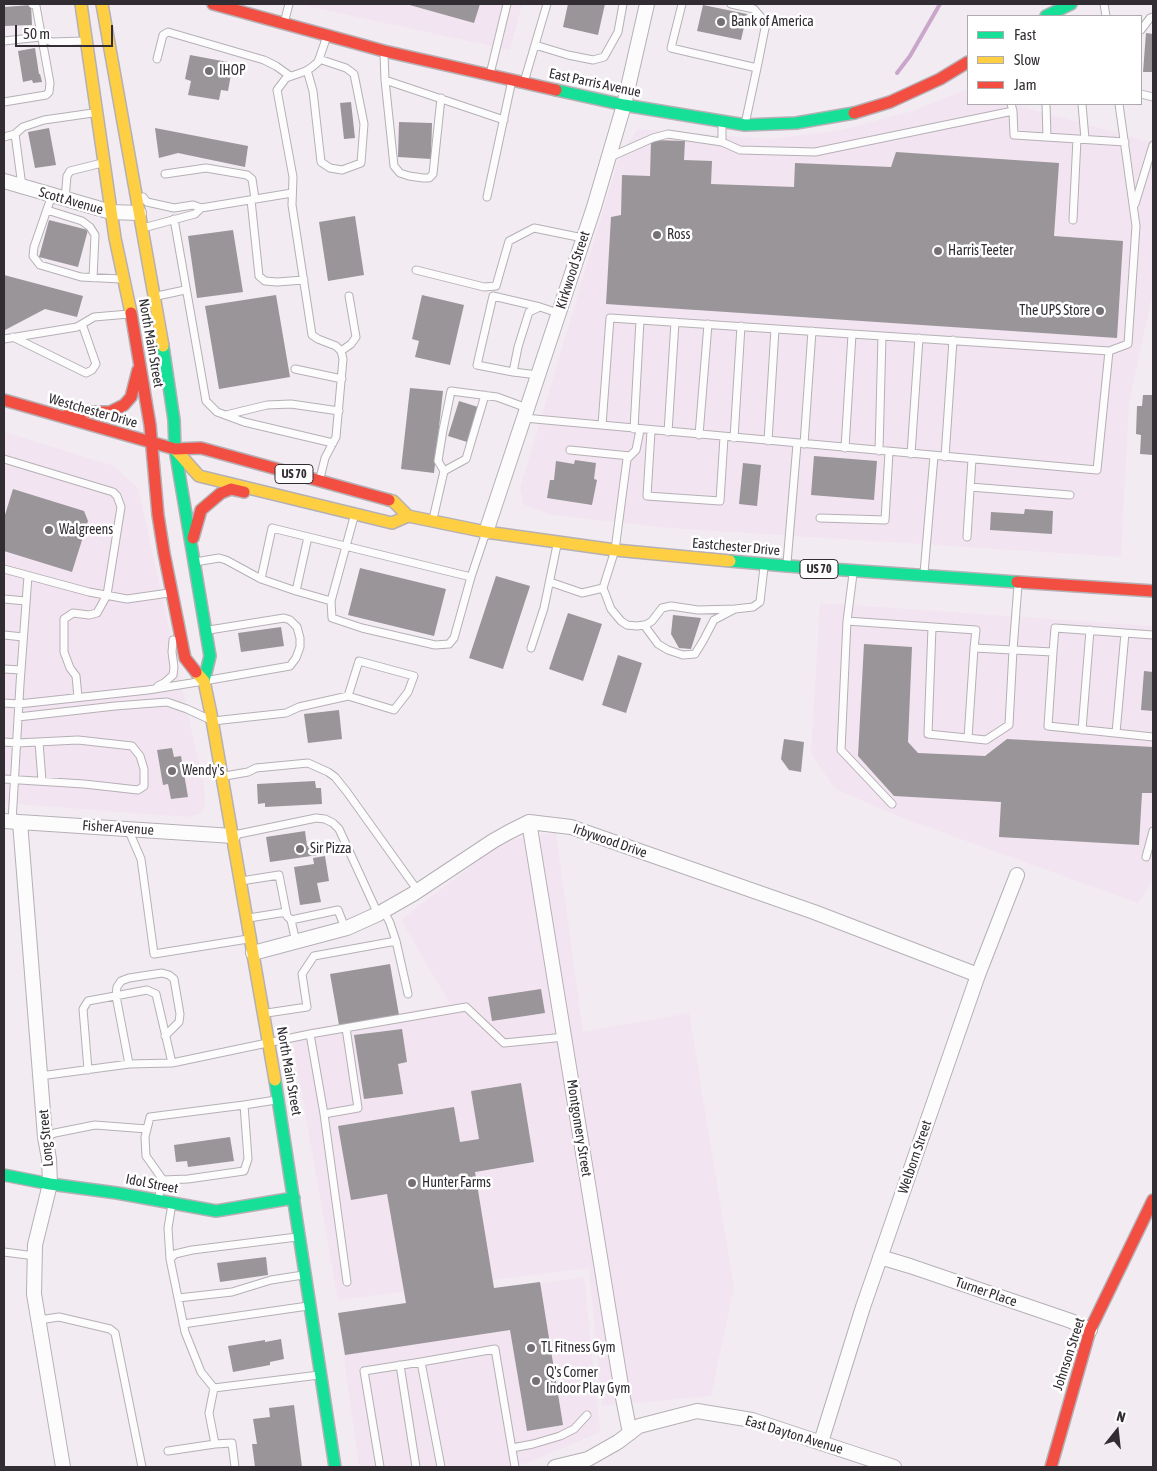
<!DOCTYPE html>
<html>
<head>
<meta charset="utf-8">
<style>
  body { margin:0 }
  #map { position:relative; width:1157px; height:1471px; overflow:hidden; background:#f2ecf2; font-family:"Asap Condensed",sans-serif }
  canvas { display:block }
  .frame { position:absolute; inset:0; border:5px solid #322d32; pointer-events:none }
  .legend { position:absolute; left:967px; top:15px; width:175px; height:90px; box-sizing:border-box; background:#fff; border:1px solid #adabad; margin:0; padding:6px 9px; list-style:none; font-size:15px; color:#322d32 }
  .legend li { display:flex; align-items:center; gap:10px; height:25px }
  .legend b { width:25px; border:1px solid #adabad }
  .north { position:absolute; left:1092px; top:1406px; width:50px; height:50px; -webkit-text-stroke:4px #fff; paint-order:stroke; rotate:16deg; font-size:14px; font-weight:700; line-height:20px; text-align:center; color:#322d32 }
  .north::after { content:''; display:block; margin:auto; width:18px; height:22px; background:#322d32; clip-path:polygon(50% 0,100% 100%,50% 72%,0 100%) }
  .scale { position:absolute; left:15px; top:25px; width:98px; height:22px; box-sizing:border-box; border:2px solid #322d32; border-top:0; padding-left:6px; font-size:15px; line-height:18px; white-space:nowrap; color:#322d32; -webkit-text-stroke:4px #fff; paint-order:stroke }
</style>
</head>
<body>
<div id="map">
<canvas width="1157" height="1471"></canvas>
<div class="frame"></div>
<ul class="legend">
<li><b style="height:6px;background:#16e098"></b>Fast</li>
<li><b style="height:6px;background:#ffcf43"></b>Slow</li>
<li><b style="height:6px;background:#f24e42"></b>Jam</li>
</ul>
<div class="north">N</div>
<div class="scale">50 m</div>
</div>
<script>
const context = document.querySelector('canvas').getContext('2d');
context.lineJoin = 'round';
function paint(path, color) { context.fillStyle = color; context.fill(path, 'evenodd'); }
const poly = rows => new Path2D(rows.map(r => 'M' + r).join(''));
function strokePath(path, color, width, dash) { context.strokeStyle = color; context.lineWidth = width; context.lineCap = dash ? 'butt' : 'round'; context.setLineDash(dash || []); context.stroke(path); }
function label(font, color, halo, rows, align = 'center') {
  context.font = font + ' "Asap Condensed",sans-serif'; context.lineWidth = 5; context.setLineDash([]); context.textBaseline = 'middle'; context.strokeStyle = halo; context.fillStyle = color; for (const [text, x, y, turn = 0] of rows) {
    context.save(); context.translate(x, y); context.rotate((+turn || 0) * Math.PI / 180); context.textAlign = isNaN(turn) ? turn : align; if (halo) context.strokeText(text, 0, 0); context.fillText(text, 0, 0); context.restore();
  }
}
paint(poly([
  [298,4,522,4,510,50],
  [965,90,968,91,968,104,1013,104,1153,143,1153,291,1129,403,1121,557,670,528,552,515,523,504,520,488,618,161,637,129,771,139,841,130,912,111],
  [4,432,114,466,138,488,204,786,205,805,200,814,187,817,4,803],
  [820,603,1153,626,1153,875,1150,885,1138,903,900,817,835,789,811,753],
  [556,833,583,1032,689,1013,734,1287,711,1396,602,1406,589,1268,338,1300,291,1032,450,1004,401,920,505,840],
  [584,1277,600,1432,527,1463,497,1467,359,1467,338,1313]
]), '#f2e4f1');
strokePath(poly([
  [897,73,910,56,940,4]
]), '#cba6cb', 4);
paint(poly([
  [406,4,480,4,474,23],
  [568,4,605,4,598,35,563,27],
  [31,5,32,25,4,26,4,7],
  [703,5,747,14,741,40,697,31],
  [1146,33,1153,34,1153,72,1143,72],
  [35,48,39,74,40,74,42,82,33,83,32,80,23,82,18,51],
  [190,55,233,63,228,91,221,90,219,100,188,95,191,81,185,79],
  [351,102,355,138,344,139,340,103],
  [399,122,432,123,431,159,398,157],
  [49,128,56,165,35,168,28,132],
  [155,128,248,146,245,167,178,153,159,158],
  [651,140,685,141,684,160,712,161,711,184,794,187,795,163,891,167,896,152,1059,163,1054,236,1123,241,1117,338,606,304,611,217,621,215,622,175,650,176],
  [355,216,364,275,328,281,319,222],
  [49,220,88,230,78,267,39,257],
  [233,230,243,292,197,298,188,236],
  [4,275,83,296,77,317,45,309,5,330,4,330],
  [276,295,290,377,219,389,205,306],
  [422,295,464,305,450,365,415,357,419,341,412,339],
  [410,388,443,391,434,473,401,469],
  [1143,395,1153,395,1153,455,1140,454,1141,435,1136,434,1137,406,1142,406],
  [459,401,478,407,467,442,448,436],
  [814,456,877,461,874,500,811,495],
  [575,460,596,463,594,479,597,480,592,505,547,498,550,480,554,480,556,461,574,464],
  [743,463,761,465,757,506,739,504],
  [13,489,84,511,88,521,72,572,4,551,4,518],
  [1025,509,1053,511,1052,534,990,530,991,512,1024,514],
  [360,568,446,589,434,636,348,615],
  [496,576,530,586,503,669,469,658],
  [568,613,602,624,583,681,549,669],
  [673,615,701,618,691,649,679,648,671,634],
  [281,627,284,646,241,652,238,633],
  [864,644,912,647,908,742,918,753,985,756,1007,739,1153,747,1153,793,1142,793,1139,845,999,837,1001,802,894,796,858,756],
  [618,655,642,663,626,713,602,705],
  [1144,671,1153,672,1153,711,1141,710],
  [339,710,342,739,308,743,304,714],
  [784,739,804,742,801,772,789,770,781,759],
  [172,748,174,757,181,756,188,797,171,799,168,784,163,785,157,750],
  [315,781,316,788,321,788,322,804,265,807,265,803,258,804,257,784],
  [305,831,307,846,330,842,332,853,270,862,266,837],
  [325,856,329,881,317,883,321,902,300,905,294,867,314,864,313,858],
  [390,964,399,1015,339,1025,330,974],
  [541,989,545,1013,492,1021,488,997],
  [402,1029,407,1062,398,1064,403,1094,364,1099,354,1035],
  [521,1083,534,1162,475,1172,494,1288,540,1282,563,1425,527,1431,510,1330,345,1355,338,1313,406,1303,387,1194,351,1200,338,1126,454,1107,460,1142,479,1139,471,1091],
  [230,1137,234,1161,188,1167,187,1161,176,1162,174,1145],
  [266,1257,268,1275,220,1282,217,1263],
  [281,1339,284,1359,270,1362,270,1365,233,1372,228,1346,265,1340,265,1342],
  [294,1405,302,1467,255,1467,252,1444,257,1444,253,1419,270,1417,269,1408]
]), '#999599');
const lane = poly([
  [682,4,671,48,757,68,745,124],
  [731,4,754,9,766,23,757,68],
  [1104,4,1106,16],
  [284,23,289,4],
  [1141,30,1150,18,1153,17],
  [4,41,40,37,52,42,85,41],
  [535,45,568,55,593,60,604,57,618,32,623,4],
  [384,54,385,80,394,166,400,173,409,176,423,178,429,178,433,174,441,98],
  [157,59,163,35,168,32,264,60,276,66,290,76],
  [307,70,313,91,321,162,330,168,342,170,361,163,364,124,354,74,346,68,319,59],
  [490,74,507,4],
  [385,80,504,120],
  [524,82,547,4],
  [1141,94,1153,97],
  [4,102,46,95,49,92,50,83,36,6,32,4],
  [1046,104,1047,137],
  [1082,104,1085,139],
  [1013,111,1014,135,1125,142],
  [15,134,22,186],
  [4,137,15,134,23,127,44,120,93,113],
  [722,142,740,150,815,152,1013,111,1011,104],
  [608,158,653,138,668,134,722,142,722,122],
  [165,174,206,168,247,175,252,179,255,199],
  [52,195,34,247,33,256,40,265,81,277,121,279],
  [143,197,147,202,174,208,193,205,201,208,292,193],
  [487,197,512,80],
  [65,199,67,176,70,171,102,163],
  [251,200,259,276,265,281,277,282,304,280],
  [1135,204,1153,145],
  [47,210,82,221,90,227,95,235,93,278],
  [174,219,206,401,217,412,244,422,333,443],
  [1073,220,1077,139],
  [143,228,195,214,201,208],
  [416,270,484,287,496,286,509,241,534,228,583,238],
  [157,296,185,290],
  [13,337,86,373,92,370,96,364,82,324],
  [4,339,77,327,94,317,129,314],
  [341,351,351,344,356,337,349,296],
  [295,369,342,379],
  [513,372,477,365,493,296,540,307],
  [538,375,513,372,518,347,529,312,540,307,558,313],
  [226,415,267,405,291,404,339,411],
  [524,418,1097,470,1109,351,1128,344,1136,226,1119,104],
  [602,425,610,318,1109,351],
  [634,429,640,320],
  [651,431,647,496,720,501,724,437],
  [668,432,675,322],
  [699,435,708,324],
  [734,438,741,326],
  [768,441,775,329],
  [804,444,812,331],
  [845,448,852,334],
  [570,450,630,456],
  [879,451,882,336],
  [911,454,919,338],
  [945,457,953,340],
  [4,459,113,492,117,496,121,507,107,595,97,613,89,615,73,613,64,619,64,652,70,668,76,676,78,697],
  [444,471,466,459,485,395],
  [320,478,325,458,336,437,343,359,341,351,336,346,318,339,312,335,292,205,293,177,277,90,286,78,306,71,312,67,318,62,327,36],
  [970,487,1070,495],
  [820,518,885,520,889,452],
  [433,519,444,471,438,461,443,430,451,391,497,397,527,408],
  [967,537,972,459],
  [195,562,219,558,226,560,261,579,296,591,331,601,354,517],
  [787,563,797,444],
  [4,569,89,592,127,599,169,593],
  [924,573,934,456],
  [853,574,847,621,841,750,892,804],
  [261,579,272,528,471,577,485,535],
  [550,582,582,593,603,588,615,550,627,459,636,450,640,430],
  [603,588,611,609,621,621,627,625,637,626,644,625,646,625,652,621,662,608,671,606,698,610,735,609,714,620,703,641,695,654,683,655,668,650,658,644,644,625],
  [296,591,308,537],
  [4,599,26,601],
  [331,601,332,618,362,628,435,645,449,644,454,638,471,577],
  [735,609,753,607,760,602,764,567],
  [847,621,976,630,974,648,1013,650,1018,585],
  [932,627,928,734,986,740,1009,725,1013,650,1053,652,1055,628,1153,635],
  [4,635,23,637],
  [531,648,544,608,557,545],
  [1053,652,1048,726,1153,737],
  [4,669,21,670],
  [158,686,164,683,173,675,174,667,172,652,173,640],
  [4,703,19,704,148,690,204,681,290,666,296,658,300,647,300,638,297,627,290,620,284,618,209,630],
  [18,717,115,706,167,702,187,709,213,721,286,713,299,707,348,696,359,661,414,676,408,692,394,710,348,696],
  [1082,730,1090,630],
  [1116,733,1125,633],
  [968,738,974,648],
  [4,742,17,743,78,740,132,746,140,756,144,769,144,786,138,790,84,784,4,779],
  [39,742,42,781],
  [225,776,248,772,256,768,308,763,328,772,335,777,347,792,418,891],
  [12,822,20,684,28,576],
  [128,829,141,859,154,954,248,939],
  [234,835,316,818,325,819,333,823,339,829,378,914],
  [1146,857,1153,831],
  [241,881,279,875,287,916,291,920,338,910,345,928],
  [384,911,390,923,396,941,408,994],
  [249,918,286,912],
  [291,920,296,942],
  [267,1013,307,1007,302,974,314,956,396,941],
  [310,1034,324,1114,358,1108,346,1028],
  [129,1064,116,996,117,987,121,981,129,978,162,973,169,975,174,979,180,1014,179,1022,165,1036],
  [88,1070,83,1009,88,1001,147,990,156,994,172,1063],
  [40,1076,129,1064,172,1063,310,1034,466,1007,504,1043,565,1037],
  [244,1105,248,1159,244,1171,188,1179,163,1180,146,1156,145,1137,150,1117,244,1105,276,1100],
  [324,1114,347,1282],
  [45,1137,55,1133,95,1125,147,1129],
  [158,1199,163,1180],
  [297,1237,192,1250,175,1254,170,1259,185,1332,201,1372,214,1388,319,1375],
  [4,1252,35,1256],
  [170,1259,168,1228,172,1204],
  [178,1298,232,1292,271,1280,303,1275],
  [39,1320,59,1317,110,1329,115,1333,142,1467],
  [183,1324,308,1306],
  [400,1365,416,1467],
  [214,1388,209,1413,215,1444,232,1443,235,1467],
  [512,1448,533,1444,560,1436,574,1429,587,1415],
  [168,1451,215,1444],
  [380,1467,364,1371,421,1362],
  [441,1467,421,1362,495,1349,515,1467]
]);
const street = poly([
  [4,181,111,212,139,213],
  [486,532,594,207,624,105,647,4],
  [4,821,233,836],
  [20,822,45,1137,49,1159,50,1184,35,1245,34,1294,63,1467],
  [529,822,623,1398,630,1433],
  [253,953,347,928,378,914,413,894,493,841,509,832,529,822,571,827,814,912,978,975],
  [880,1257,910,1266,1071,1321,1090,1330],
  [821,1442,863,1307,978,975,1017,875],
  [555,1467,588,1459,618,1442,639,1426,697,1411,752,1420,894,1467]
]);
const fast = poly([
  [1046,16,1071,4],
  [556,90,624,105,745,125,796,123,854,113],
  [163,346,174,420,175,449,210,656,204,681],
  [730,561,787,566,1017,582],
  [275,1080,335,1467],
  [4,1175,50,1184,117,1193,216,1211,294,1198]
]);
const slow = poly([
  [81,4,115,238,131,313],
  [102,4,163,346],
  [175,449,199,476,392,523,408,516],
  [389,500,393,501,408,516,486,532,615,550,730,561],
  [196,672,204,681,211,714,275,1080]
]);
const jam = poly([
  [213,4,384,51,556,90],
  [854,113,890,102,940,79,968,62],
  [131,313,150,425,158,515,164,553,185,658,196,672],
  [4,400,175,449,201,448,389,500],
  [69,412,110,412,124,405,131,397,138,370],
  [193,538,201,510,221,493,231,489,244,492],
  [1017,582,1153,591],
  [1051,1467,1090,1330,1153,1200]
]);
strokePath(lane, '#b5b0b5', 9);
strokePath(street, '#b5b0b5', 16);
strokePath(fast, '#b5b0b5', 14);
strokePath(slow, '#b5b0b5', 14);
strokePath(jam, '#b5b0b5', 14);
strokePath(lane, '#fdfcfd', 7);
strokePath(street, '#fdfcfd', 14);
strokePath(fast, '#16e098', 11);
strokePath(slow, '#ffcf43', 11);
strokePath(jam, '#f24e42', 11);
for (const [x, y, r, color] of [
  [721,22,5,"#757075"],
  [209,71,5,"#757075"],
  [657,235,5,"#757075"],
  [938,251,5,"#757075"],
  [1100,311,5,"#757075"],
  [49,530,5,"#757075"],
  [172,771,5,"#757075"],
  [300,849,5,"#757075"],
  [412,1183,5,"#757075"],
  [531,1348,5,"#757075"],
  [536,1381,5,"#757075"]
]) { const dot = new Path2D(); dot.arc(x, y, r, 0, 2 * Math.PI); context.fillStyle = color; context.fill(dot); strokePath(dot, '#fff', 2); }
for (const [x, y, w] of [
  [294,474,38],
  [819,569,38]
]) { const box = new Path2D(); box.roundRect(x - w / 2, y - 9.5, w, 19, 4); context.fillStyle = '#fff'; context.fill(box); strokePath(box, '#322d32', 1); }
label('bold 12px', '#322d32', null, [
  ["US 70",294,474],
  ["US 70",819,569]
]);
label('14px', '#322d32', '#fff', [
  ["Bank of America",731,22],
  ["IHOP",219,71],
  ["Ross",667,235],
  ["Harris Teeter",948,251],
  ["The UPS Store",1090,311,"right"],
  ["Walgreens",59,530],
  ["Wendy's",182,771],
  ["Sir Pizza",310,849],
  ["Hunter Farms",422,1183],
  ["TL Fitness Gym",541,1348],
  ["Q's Corner",546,1373],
  ["Indoor Play Gym",546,1389]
], 'left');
label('14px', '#322d32', '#fff', [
  ["East Parris Avenue",595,83,12],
  ["Scott Avenue",71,201,16],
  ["Kirkwood Street",573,270,-72],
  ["North Main Street",151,343,80],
  ["Westchester Drive",93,411,16],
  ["Eastchester Drive",736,547,5],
  ["Fisher Avenue",118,828,4],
  ["Irbywood Drive",610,841,19],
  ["North Main Street",289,1071,80],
  ["Montgomery Street",579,1128,81],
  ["Long Street",46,1138,-95],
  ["Welborn Street",915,1157,-71],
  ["Idol Street",152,1184,11],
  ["Turner Place",986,1292,19],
  ["Johnson Street",1069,1354,-72],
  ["East Dayton Avenue",794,1435,17]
]);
</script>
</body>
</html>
